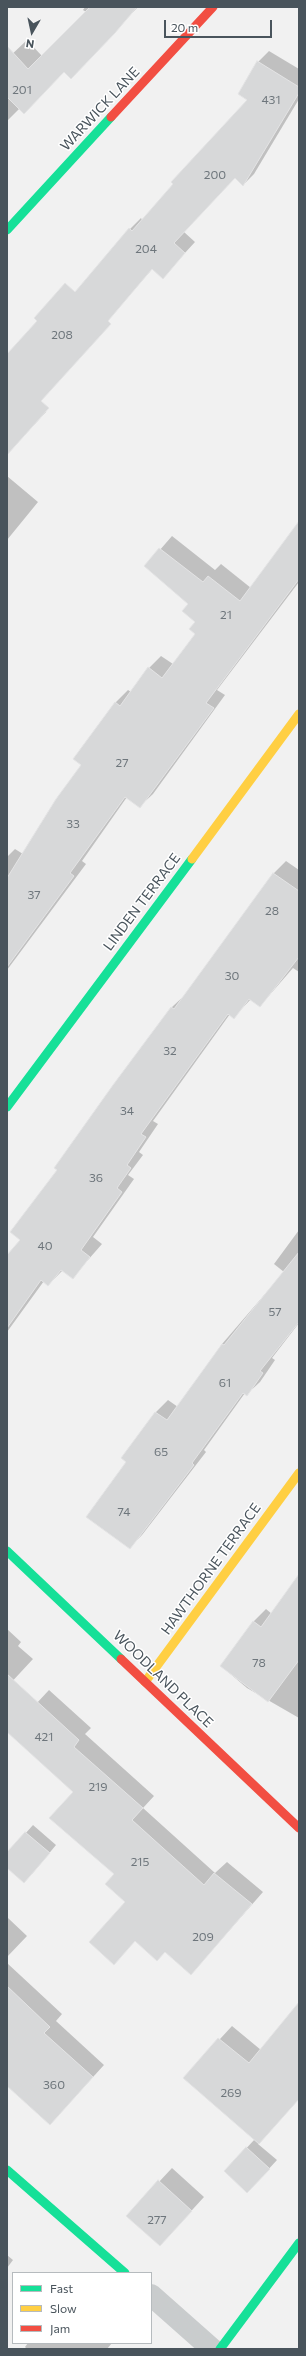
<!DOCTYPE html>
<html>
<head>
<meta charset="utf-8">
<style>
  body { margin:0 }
  #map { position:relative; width:306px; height:2356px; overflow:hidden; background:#f1f1f1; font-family:Commissioner,sans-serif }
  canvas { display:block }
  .frame { position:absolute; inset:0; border:8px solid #49545c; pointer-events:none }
  .legend { position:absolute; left:12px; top:2272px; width:140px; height:72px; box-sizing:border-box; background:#fff; border:1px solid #b6bbbe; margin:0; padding:5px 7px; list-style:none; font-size:12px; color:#49545c }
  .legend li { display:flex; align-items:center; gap:8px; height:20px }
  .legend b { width:20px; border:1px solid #b6bbbe }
  .north { position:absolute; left:12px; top:12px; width:40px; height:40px; -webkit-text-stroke:3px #fff; paint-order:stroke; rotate:189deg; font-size:11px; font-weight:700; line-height:16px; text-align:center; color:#49545c }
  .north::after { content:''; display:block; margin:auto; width:14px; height:18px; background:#49545c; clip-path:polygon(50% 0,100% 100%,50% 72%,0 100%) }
  .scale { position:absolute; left:164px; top:20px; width:108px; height:18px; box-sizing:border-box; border:2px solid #49545c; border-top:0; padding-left:5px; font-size:12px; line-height:14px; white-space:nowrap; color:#49545c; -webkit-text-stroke:3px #fff; paint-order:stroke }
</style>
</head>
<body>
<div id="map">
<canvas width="306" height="2356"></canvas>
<div class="frame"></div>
<ul class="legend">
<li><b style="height:5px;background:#16e098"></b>Fast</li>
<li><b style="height:5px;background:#ffcf43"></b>Slow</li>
<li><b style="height:5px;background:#f24e42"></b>Jam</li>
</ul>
<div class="north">N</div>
<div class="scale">20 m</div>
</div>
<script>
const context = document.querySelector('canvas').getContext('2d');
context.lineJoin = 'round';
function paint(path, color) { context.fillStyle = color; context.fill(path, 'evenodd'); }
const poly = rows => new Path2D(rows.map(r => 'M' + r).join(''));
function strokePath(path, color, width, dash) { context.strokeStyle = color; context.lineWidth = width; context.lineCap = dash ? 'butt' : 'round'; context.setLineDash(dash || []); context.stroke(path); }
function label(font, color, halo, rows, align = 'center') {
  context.font = font + ' Commissioner,sans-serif'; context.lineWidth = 3; context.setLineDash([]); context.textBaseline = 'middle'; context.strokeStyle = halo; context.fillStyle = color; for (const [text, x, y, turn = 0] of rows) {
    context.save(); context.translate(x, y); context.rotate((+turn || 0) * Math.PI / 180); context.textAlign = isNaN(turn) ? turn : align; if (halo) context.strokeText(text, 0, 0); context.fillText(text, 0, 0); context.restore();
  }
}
paint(poly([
  [85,7,138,7,71,77,65,71,20,108,7,121,7,59,27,40,42,56,86,12,83,10],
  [269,51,299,69,299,99,254,174,243,185,235,177,184,232,195,242,173,266,153,268,105,323,130,229,141,218,142,220,249,100,258,62],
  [7,389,46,412,7,454],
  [7,476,38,502,7,540],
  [299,524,299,582,217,690,225,695,153,794,140,806,127,797,82,861,86,864,7,970,7,857,15,849,23,854,82,765,75,759,116,702,128,690,131,692,149,668,161,656,173,664,196,634,197,622,189,604,146,566,172,536,215,570,221,564,251,588],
  [286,861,299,870,299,972,293,968,260,1006,251,999,234,1017,230,1014,153,1121,158,1124,139,1152,143,1155,128,1175,134,1179,93,1237,102,1244,73,1277,63,1270,48,1285,44,1281,7,1332,7,1257,21,1240,58,1170,55,1168,172,1007,185,995,274,873],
  [299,1230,299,1323,272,1358,275,1360,260,1382,247,1394,245,1393,204,1450,206,1452,142,1535,129,1548,128,1462,122,1458,156,1412,168,1400,178,1407,222,1344,284,1272,274,1264],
  [299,1577,299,1718,247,1688,221,1666,254,1621,266,1609,272,1614],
  [7,1629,21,1642,18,1646,33,1659,7,1687],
  [49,1690,91,1728,85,1734,154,1796,143,1808,215,1873,227,1862,263,1892,191,1974,165,1951,136,1940,114,1963,126,1902,116,1874,74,1792,9,1733],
  [33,1825,56,1845,32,1874,7,1867,7,1854],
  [8,1918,27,1936,7,1957,7,1919],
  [7,1963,62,2014,56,2021,104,2065,62,2111,7,2085],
  [299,2004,299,2082,290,2093,298,2100,258,2144,277,2160,255,2184,225,2171,255,2139,184,2078,232,2026,261,2050],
  [172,2168,204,2197,172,2232,127,2216],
  [7,2255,13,2260,7,2268],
  [28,2343,112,2343,107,2349,27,2349,25,2347]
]), '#0003');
const building = poly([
  [90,7,137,7,115,33,71,79,64,72,24,114,7,97,7,46,28,69,90,7],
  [257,61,299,87,299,93,243,186,235,178,174,243,185,253,163,279,152,269,108,321,111,324,41,401,49,408,7,455,7,354,37,321,34,318,65,283,75,292,129,228,132,231,173,184,171,182,247,100,238,94,257,61],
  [299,521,299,579,206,703,214,708,140,808,125,797,70,873,74,876,7,967,7,878,56,799,81,765,73,759,115,702,120,706,148,667,162,678,195,634,189,629,195,622,182,611,188,604,144,566,159,548,203,582,208,576,240,601,299,521],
  [273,873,299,891,299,957,260,1007,249,999,234,1019,228,1014,141,1134,146,1137,127,1165,131,1168,117,1188,122,1192,81,1250,90,1257,73,1279,61,1270,48,1286,41,1280,7,1328,7,1255,20,1240,10,1232,57,1170,54,1168,113,1085,171,1007,174,1009,273,873],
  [299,1252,299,1322,260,1371,263,1373,247,1396,243,1393,192,1463,194,1465,130,1549,86,1517,126,1462,121,1458,155,1412,167,1420,222,1344,224,1345,299,1252],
  [299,1574,299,1660,268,1702,220,1666,253,1621,261,1627,299,1574],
  [7,1674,79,1740,74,1747,143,1808,132,1820,204,1885,214,1873,252,1904,191,1975,165,1952,157,1961,135,1941,114,1965,89,1942,125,1902,105,1884,114,1874,49,1818,73,1792,7,1732,7,1674],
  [25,1832,50,1853,24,1883,7,1868,7,1852,25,1832],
  [7,1986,50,2027,44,2033,93,2077,50,2125,7,2086,7,1986],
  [299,2002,299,2099,259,2144,183,2078,218,2038,249,2063,299,2002],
  [246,2147,270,2169,247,2193,224,2171,246,2147],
  [158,2180,192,2211,160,2246,126,2216,158,2180]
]);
paint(building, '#d7d8d9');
strokePath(building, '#e3e3e4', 1);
strokePath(poly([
  [151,2295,212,2349]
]), '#c9cccd', 22);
strokePath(poly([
  [7,230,111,117],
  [7,1107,192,859],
  [7,1551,121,1659],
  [7,2170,125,2273],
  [220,2349,299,2243]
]), '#16e098', 9);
strokePath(poly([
  [192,859,299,714],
  [145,1682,299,1473]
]), '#ffcf43', 9);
strokePath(poly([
  [111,117,213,7],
  [121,1659,299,1828]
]), '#f24e42', 9);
label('12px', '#6e767c', null, [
  ["201",22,90],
  ["431",271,100],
  ["200",215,175],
  ["204",146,249],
  ["208",62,335],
  ["21",226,615],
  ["27",122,763],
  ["33",73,824],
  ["37",34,895],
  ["28",272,911],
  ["30",232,976],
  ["32",170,1051],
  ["34",127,1111],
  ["36",96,1178],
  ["40",45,1246],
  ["57",275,1312],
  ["61",225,1383],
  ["65",161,1452],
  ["74",124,1512],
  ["78",259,1663],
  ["421",44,1737],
  ["219",98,1787],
  ["215",140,1862],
  ["209",203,1937],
  ["360",54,2085],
  ["269",231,2093],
  ["277",157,2220]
]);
label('14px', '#49545c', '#fff', [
  ["WARWICK LANE",100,109,-47],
  ["LINDEN TERRACE",142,902,-53],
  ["HAWTHORNE TERRACE",211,1569,-54],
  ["WOODLAND PLACE",163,1679,44]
]);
</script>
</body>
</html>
